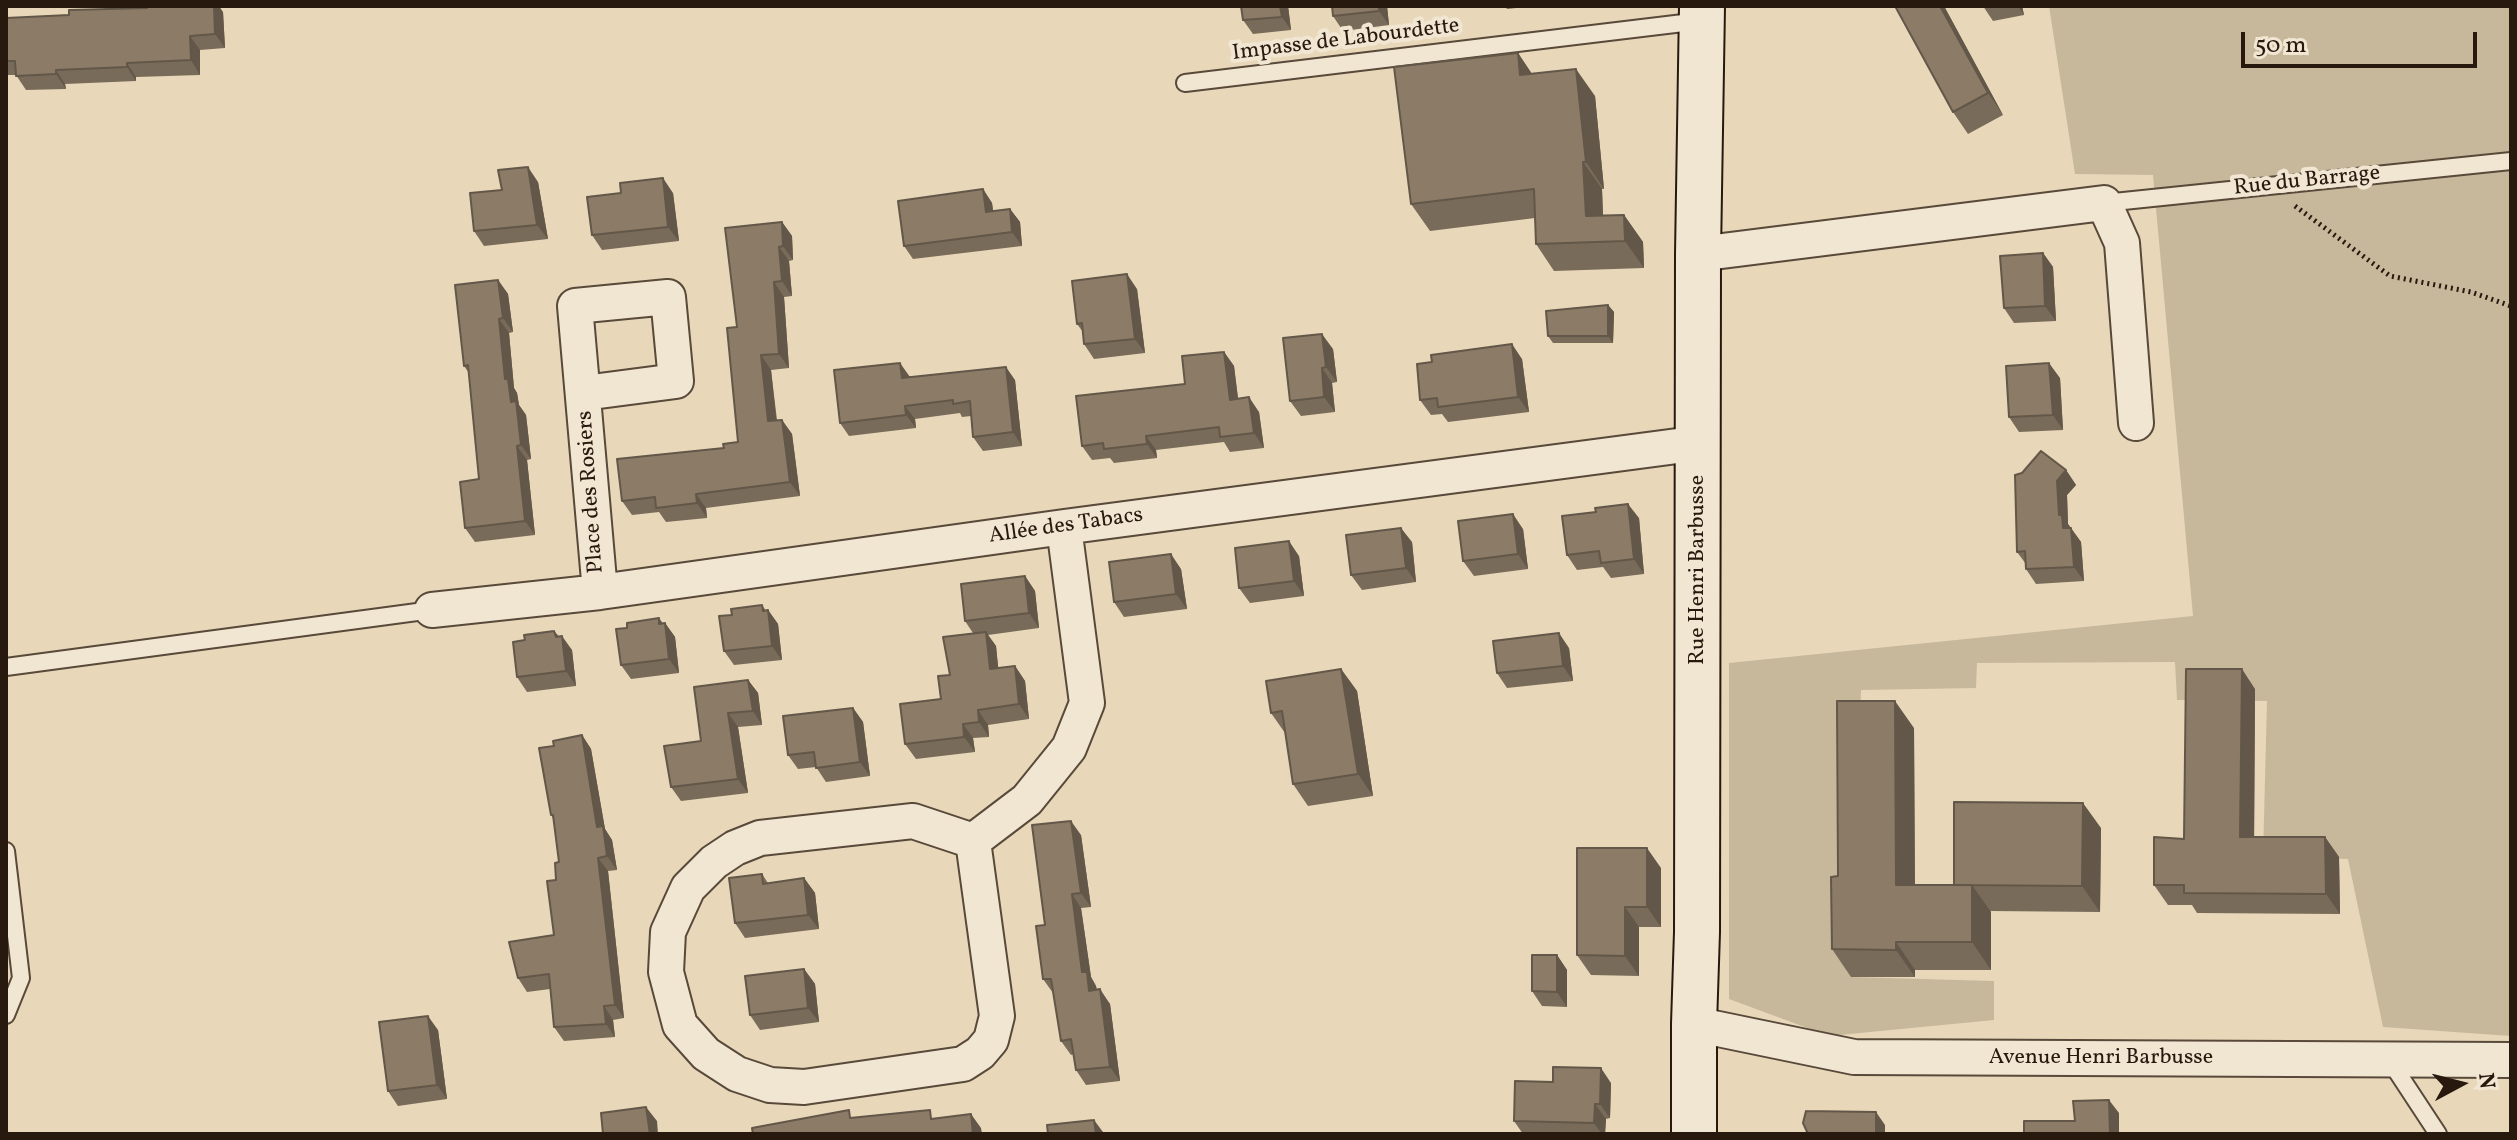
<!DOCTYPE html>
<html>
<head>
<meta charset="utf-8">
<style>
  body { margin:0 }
  #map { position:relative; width:2517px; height:1140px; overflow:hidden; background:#e8d8b9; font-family:Vollkorn,serif }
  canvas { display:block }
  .frame { position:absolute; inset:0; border:8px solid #28190f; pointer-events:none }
  .north { position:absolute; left:2421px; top:1044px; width:80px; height:80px; -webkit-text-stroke:6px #f0e6d2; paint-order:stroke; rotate:83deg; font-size:22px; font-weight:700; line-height:32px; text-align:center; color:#28190f }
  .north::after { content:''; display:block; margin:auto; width:28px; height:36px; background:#28190f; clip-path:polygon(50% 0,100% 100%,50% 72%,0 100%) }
  .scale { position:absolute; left:2241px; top:32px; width:236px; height:36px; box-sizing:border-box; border:4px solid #28190f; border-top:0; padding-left:10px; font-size:24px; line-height:28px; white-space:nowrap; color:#28190f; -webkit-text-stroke:6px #f0e6d2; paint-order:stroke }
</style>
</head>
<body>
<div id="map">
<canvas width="2517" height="1140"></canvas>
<div class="frame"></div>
<div class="north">N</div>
<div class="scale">50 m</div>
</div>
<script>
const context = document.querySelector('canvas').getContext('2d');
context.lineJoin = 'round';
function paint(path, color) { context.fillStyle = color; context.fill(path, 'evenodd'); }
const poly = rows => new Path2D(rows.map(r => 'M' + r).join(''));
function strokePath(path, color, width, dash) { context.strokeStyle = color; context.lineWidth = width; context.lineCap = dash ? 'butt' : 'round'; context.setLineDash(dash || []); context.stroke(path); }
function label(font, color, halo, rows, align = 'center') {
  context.font = font + ' Vollkorn,serif'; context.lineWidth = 8; context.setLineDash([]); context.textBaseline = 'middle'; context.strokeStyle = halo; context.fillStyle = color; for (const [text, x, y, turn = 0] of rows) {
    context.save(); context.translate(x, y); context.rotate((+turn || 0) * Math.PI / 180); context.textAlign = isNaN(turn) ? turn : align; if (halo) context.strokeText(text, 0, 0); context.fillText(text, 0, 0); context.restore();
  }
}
paint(poly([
  [2049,6,2511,6,2511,1036,2383,1027,2348,859,2263,857,2267,701,2177,700,2175,662,1977,663,1976,688,1861,690,1851,977,1994,981,1994,1020,1829,1036,1729,999,1729,663,2193,616,2153,175,2075,174]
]), '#c7b89c');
const service = poly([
  [1185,83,1700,21],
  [2104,203,2511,161],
  [6,667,432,610],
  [6,851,21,978,6,1015],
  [2390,1061,2438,1134]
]);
const minor = poly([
  [1698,254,2104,203,2122,243,2136,423],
  [584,393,676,381,668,297,575,306,600,592],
  [432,610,600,592,1064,527,1700,443],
  [973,841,997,1016,991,1040,980,1053,963,1064,804,1087,770,1085,737,1074,706,1054,680,1025,666,972,668,932,688,888,714,862,735,848,760,838,913,821,973,841,1027,800,1069,748,1087,703,1064,527],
  [1694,1024,1854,1057,2511,1060]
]);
const secondary = poly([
  [1694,1134,1694,1024,1697,932,1698,254,1702,6]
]);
strokePath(service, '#58493a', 20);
strokePath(minor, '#58493a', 38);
strokePath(secondary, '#28190f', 48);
strokePath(poly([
  [2295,206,2390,276,2471,292,2511,306]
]), '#28190f', 5, [2, 4]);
strokePath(service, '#f0e6d2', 16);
strokePath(minor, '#f0e6d2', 34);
strokePath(secondary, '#f0e6d2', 44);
paint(poly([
  [6,6,7,18,223,12,225,48,200,50,200,75,136,77,136,81,65,84,66,89,26,90,16,75,6,75],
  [1288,6,1291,30,1253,34,1243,20],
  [1332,6,1387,6,1389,25,1343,31,1333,16],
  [1505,6,1534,6,1507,9],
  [1895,6,1944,6,2003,115,1968,134,1953,112],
  [1983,6,2022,6,2024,15,1993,21],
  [1518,53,1532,74,1595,96,1604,189,1602,189,1603,216,1624,215,1643,242,1644,268,1554,271,1536,244,1535,218,1430,231,1411,204],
  [538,182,548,239,484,246,474,231,502,190],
  [983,189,992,203,993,211,1010,209,1020,222,1022,246,913,259,904,246],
  [673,193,679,241,602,250,592,235],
  [782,222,792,236,793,260,789,261,792,296,784,297,789,368,771,370,777,420,782,420,792,434,800,496,706,508,707,518,666,522,659,512,632,515,622,501,738,442,737,327],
  [2043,253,2053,267,2056,321,2014,323,2004,308],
  [498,280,508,294,513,332,509,333,514,388,517,393,519,405,526,415,531,459,527,460,535,535,475,542,465,528,479,479,469,373,464,366],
  [1137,289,1145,353,1094,359,1084,344,1083,332,1077,324],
  [1608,305,1614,312,1613,343,1553,343,1548,336],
  [1333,349,1337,382,1332,383,1335,412,1301,416,1290,401],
  [1224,352,1234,366,1238,399,1259,412,1264,448,1230,452,1224,442,1156,450,1157,458,1114,463,1110,458,1092,460,1082,446,1185,384],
  [1522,359,1529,412,1448,422,1442,414,1431,415,1420,400],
  [910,377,1015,380,1022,446,983,451,973,437,971,416,962,417,960,413,915,419,916,428,849,436,840,423],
  [2060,378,2063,430,2019,432,2009,417],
  [2066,470,2076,485,2067,495,2068,524,2081,542,2084,581,2036,584,2026,569,2026,564,2017,552],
  [1639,518,1644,574,1611,578,1603,567,1577,570,1567,555],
  [1523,529,1528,569,1474,576,1463,561],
  [1412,542,1416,582,1362,590,1351,575],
  [1299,556,1304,596,1250,603,1239,588],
  [1181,569,1187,609,1124,617,1114,602],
  [1025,576,1035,591,1039,628,988,635,996,646,998,668,1015,666,1025,681,1029,719,988,725,989,737,973,738,975,752,916,759,905,744,941,699,950,675,973,633,965,621],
  [768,610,778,624,782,660,734,665,724,651,732,615],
  [659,618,662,624,665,623,675,637,679,673,631,679,621,665,627,628],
  [554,631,572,650,576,686,527,692,517,677,525,640],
  [1569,648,1573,681,1507,688,1497,673],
  [1341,669,1357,691,1373,796,1308,806,1293,784,1285,733,1271,713],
  [748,680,758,693,762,725,738,727,748,793,681,801,671,787,701,741],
  [2255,689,2254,837,2325,837,2339,857,2340,914,2197,913,2192,905,2168,905,2154,885,2184,839],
  [853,708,863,722,870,776,826,782,816,767,798,769,788,755],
  [1914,728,1915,885,1954,885,2101,828,2100,912,1990,911,1991,912,1991,970,1915,970,1915,977,1851,977,1832,949,1838,876],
  [582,735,591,749,605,829,612,840,617,870,608,871,624,1018,613,1020,615,1037,564,1041,554,1027,550,989,527,992,518,978,554,935,556,880,559,862,554,819,551,815,554,746],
  [1081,835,1091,907,1081,908,1091,977,1096,986,1097,990,1110,1004,1120,1081,1086,1085,1076,1070,1074,1054,1071,1055,1061,1041,1053,993,1043,979,1045,925],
  [1661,868,1661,927,1639,927,1639,976,1591,975,1577,955],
  [762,874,768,883,804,878,815,893,819,929,745,938,735,923],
  [1557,955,1567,970,1567,1007,1542,1006,1532,991],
  [804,969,815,984,819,1022,760,1030,750,1015],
  [438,1030,447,1099,398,1106,388,1091],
  [1611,1083,1610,1118,1606,1119,1605,1134,1523,1134,1514,1121]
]), '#786b59');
paint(poly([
  [211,6,219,6,223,12,225,48,215,34],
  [1280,6,1288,6,1291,30,1282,17],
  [1379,6,1387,6,1389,25,1379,11],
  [1940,6,1944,6,2003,115,1988,93],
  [2018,6,2022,6,2024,15],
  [190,36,200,50,200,75,191,60],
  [1518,53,1536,80,1520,75],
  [127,63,136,77,136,81,127,67],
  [1576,69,1595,96,1604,189,1586,162],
  [56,70,65,84,66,89,56,74],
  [1583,162,1602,189,1604,243,1586,216],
  [528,167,538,182,548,239,537,225],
  [663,178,673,193,679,241,668,227],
  [983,189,992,203,995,225,986,212],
  [1010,209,1020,222,1022,246,1012,232],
  [1624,215,1643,242,1644,268,1625,241],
  [782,222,792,236,793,260,783,246],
  [779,247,789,261,792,296,782,281],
  [2043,253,2053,267,2056,321,2045,306],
  [1127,274,1137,289,1145,353,1135,339],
  [498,280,508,294,513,332,503,318],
  [774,282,784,297,789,368,779,354],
  [1608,305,1614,312,1613,343,1608,336],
  [499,319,509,333,514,388,517,393,519,405,526,415,531,459,521,445,505,379],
  [1322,334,1333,349,1337,382,1326,367],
  [1512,344,1522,359,1529,412,1518,397],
  [1224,352,1234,366,1240,414,1230,400],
  [761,355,771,370,778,436,768,421],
  [900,363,910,377,912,391,902,378],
  [2049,363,2060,378,2063,430,2053,415],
  [1006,367,1015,380,1022,446,1013,432],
  [1322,368,1332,383,1335,412,1324,397],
  [1249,397,1259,412,1264,448,1254,433],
  [905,406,915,419,916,428,906,415],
  [782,420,792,434,800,496,790,482],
  [1146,436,1156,450,1157,458,1147,444],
  [517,446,527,460,535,535,525,521],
  [2066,470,2076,485,2067,495,2068,524,2081,542,2084,581,2074,567,2059,515,2057,481],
  [696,494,706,508,707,518,697,503],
  [1628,504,1639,518,1644,574,1634,559],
  [1513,514,1523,529,1528,569,1518,554],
  [1401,528,1412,542,1416,582,1406,568],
  [1289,541,1299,556,1304,596,1294,581],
  [1171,554,1181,569,1187,609,1176,594],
  [1025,576,1035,591,1039,628,1029,613],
  [762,605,768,614,768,610,778,624,782,660,772,646],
  [659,618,666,628,665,623,675,637,679,673,669,659],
  [554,631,563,643,562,636,572,650,576,686,566,671],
  [986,632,996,646,1000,684,990,669],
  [1559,633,1569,648,1573,681,1563,666],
  [1015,666,1025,681,1029,719,1019,704],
  [1341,669,1357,691,1373,796,1358,774],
  [2242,669,2255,689,2254,857,2240,837],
  [748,680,758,693,762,725,753,711],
  [1895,701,1914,728,1915,913,1896,885],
  [853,708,863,722,870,776,860,762],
  [978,710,988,725,989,737,979,722],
  [728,713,738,727,748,793,738,779],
  [963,724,973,738,975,752,964,737],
  [582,735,591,749,605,829,612,840,617,870,607,856,597,827],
  [2083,803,2101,828,2100,912,2082,886],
  [1071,821,1081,835,1091,907,1081,893],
  [2325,837,2339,857,2340,914,2326,894],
  [1647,848,1661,868,1661,927,1647,907],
  [598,858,608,871,624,1018,615,1005],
  [804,878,815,893,819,929,808,915],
  [1972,885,1991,912,1991,970,1972,942],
  [1072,894,1081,908,1091,977,1096,986,1099,1005,1089,991,1082,972],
  [1625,907,1639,927,1639,976,1625,956],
  [1896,942,1915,970,1915,977,1896,950],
  [1557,955,1567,970,1567,1007,1557,992],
  [804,969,815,984,819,1022,808,1008],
  [1100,989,1110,1004,1120,1081,1110,1067],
  [604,1006,613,1020,615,1037,606,1024],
  [428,1016,438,1030,447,1099,437,1085],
  [1601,1068,1611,1083,1610,1118,1600,1104],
  [2109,1100,2119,1113,2119,1134,2110,1134],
  [1595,1104,1606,1119,1605,1134,1602,1134,1594,1123],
  [646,1107,657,1121,658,1134,650,1134],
  [1876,1112,1885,1125,1885,1134,1876,1134],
  [971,1114,981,1128,982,1134,973,1134],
  [1094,1120,1103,1132,1103,1134,1096,1134]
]), '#625748');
const building = poly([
  [147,6,214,6,215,34,190,36,191,60,127,63,127,67,56,70,56,74,16,76,15,61,6,61,6,18,69,15,69,10,147,8,147,6],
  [1241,6,1280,6,1282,17,1243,20,1241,6],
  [1332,6,1379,6,1379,11,1333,16,1332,6],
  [1895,6,1940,6,1988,93,1953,112,1895,6],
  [1518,53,1520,75,1576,69,1586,162,1583,162,1586,216,1624,215,1625,241,1536,244,1534,189,1411,204,1394,67,1518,53],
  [528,167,537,225,474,231,470,193,502,190,498,170,528,167],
  [663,178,668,227,592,235,587,197,621,193,620,183,663,178],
  [983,189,986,212,1010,209,1012,232,904,246,898,201,983,189],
  [782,222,783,246,779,247,782,281,774,282,779,354,761,355,768,421,782,420,790,482,696,494,697,503,656,508,655,497,622,501,617,459,724,448,723,444,738,442,727,328,737,327,725,228,782,222],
  [2043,253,2045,306,2004,308,2000,256,2043,253],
  [1127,274,1135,339,1084,344,1082,323,1077,324,1072,281,1127,274],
  [498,280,503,318,499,319,505,379,508,379,511,402,516,401,521,445,517,446,525,521,465,528,460,482,479,479,468,365,464,366,455,285,498,280],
  [1608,305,1608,336,1548,336,1546,311,1608,305],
  [1322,334,1326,367,1322,368,1324,397,1290,401,1283,338,1322,334],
  [1512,344,1518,397,1438,407,1437,398,1420,400,1417,364,1432,362,1431,355,1512,344],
  [1224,352,1230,400,1249,397,1254,433,1220,437,1219,427,1146,436,1147,444,1104,449,1103,443,1082,446,1076,396,1185,384,1182,356,1224,352],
  [900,363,902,378,1006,367,1013,432,973,437,970,401,953,404,953,400,905,406,906,415,840,423,834,370,900,363],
  [2049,363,2053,415,2009,417,2006,366,2049,363],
  [2041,451,2066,470,2057,481,2059,515,2062,515,2063,528,2071,528,2074,567,2026,569,2025,551,2017,552,2015,475,2022,473,2041,451],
  [1628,504,1634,559,1601,563,1599,551,1567,555,1562,516,1596,512,1595,508,1628,504],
  [1513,514,1518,554,1463,561,1458,521,1513,514],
  [1401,528,1406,568,1351,575,1346,535,1401,528],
  [1289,541,1294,581,1239,588,1235,548,1289,541],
  [1171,554,1176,594,1114,602,1109,562,1171,554],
  [1025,576,1029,613,965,621,961,584,1025,576],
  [762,605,763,611,768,610,772,646,724,651,719,616,732,615,731,609,762,605],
  [659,618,659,624,665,623,669,659,621,665,616,629,627,628,627,623,659,618],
  [554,631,556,637,562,636,566,671,517,677,513,642,525,640,524,635,554,631],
  [986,632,990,669,1015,666,1019,704,978,710,979,722,963,724,964,737,905,744,900,704,941,699,938,676,950,675,943,637,986,632],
  [1559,633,1563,666,1497,673,1493,641,1559,633],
  [1341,669,1358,774,1293,784,1282,711,1271,713,1266,681,1341,669],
  [2186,669,2242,669,2240,837,2325,837,2326,894,2184,893,2184,885,2154,885,2154,837,2184,839,2186,669],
  [748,680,753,711,728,713,738,779,671,787,664,746,701,741,694,687,748,680],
  [1837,701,1895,701,1896,885,1972,885,1972,942,1896,942,1896,950,1832,949,1831,877,1838,876,1837,701],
  [853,708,860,762,816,768,814,752,788,755,783,716,853,708],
  [582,735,597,827,603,826,607,856,598,858,615,1005,604,1006,606,1024,554,1027,549,974,518,978,509,942,554,935,547,881,556,880,555,863,559,862,553,815,551,815,539,748,554,746,553,741,582,735],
  [1954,802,2083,803,2082,886,1954,885,1954,802],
  [1071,821,1081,893,1072,894,1082,972,1087,972,1089,991,1100,989,1110,1067,1076,1070,1071,1039,1061,1041,1051,979,1043,979,1036,926,1045,925,1032,825,1071,821],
  [1577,848,1647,848,1647,907,1625,907,1625,956,1577,955,1577,848],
  [762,874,763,884,804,878,808,915,735,923,729,878,762,874],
  [1532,955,1557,955,1557,992,1532,991,1532,955],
  [804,969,808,1008,750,1015,745,976,804,969],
  [428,1016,437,1085,388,1091,379,1022,428,1016],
  [1553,1067,1601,1068,1600,1104,1595,1104,1594,1123,1514,1121,1515,1081,1553,1082,1553,1067],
  [2109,1100,2110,1134,2024,1134,2024,1121,2075,1121,2073,1101,2109,1100],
  [646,1107,650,1134,603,1134,601,1113,646,1107],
  [849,1110,850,1118,930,1110,931,1119,971,1114,973,1134,753,1134,752,1128,849,1110],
  [1806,1111,1876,1112,1876,1134,1808,1134,1803,1123,1806,1111],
  [1094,1120,1096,1134,1048,1134,1047,1125,1094,1120]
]);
paint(building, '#8c7c67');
strokePath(building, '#625748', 2);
label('22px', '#28190f', '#f0e6d2', [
  ["Impasse de Labourdette",1346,41,-7],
  ["Rue du Barrage",2307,182,-6],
  ["Place des Rosiers",592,492,-94],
  ["Allée des Tabacs",1066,527,-8],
  ["Rue Henri Barbusse",1699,570,-90],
  ["Avenue Henri Barbusse",2101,1059]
]);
</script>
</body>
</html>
